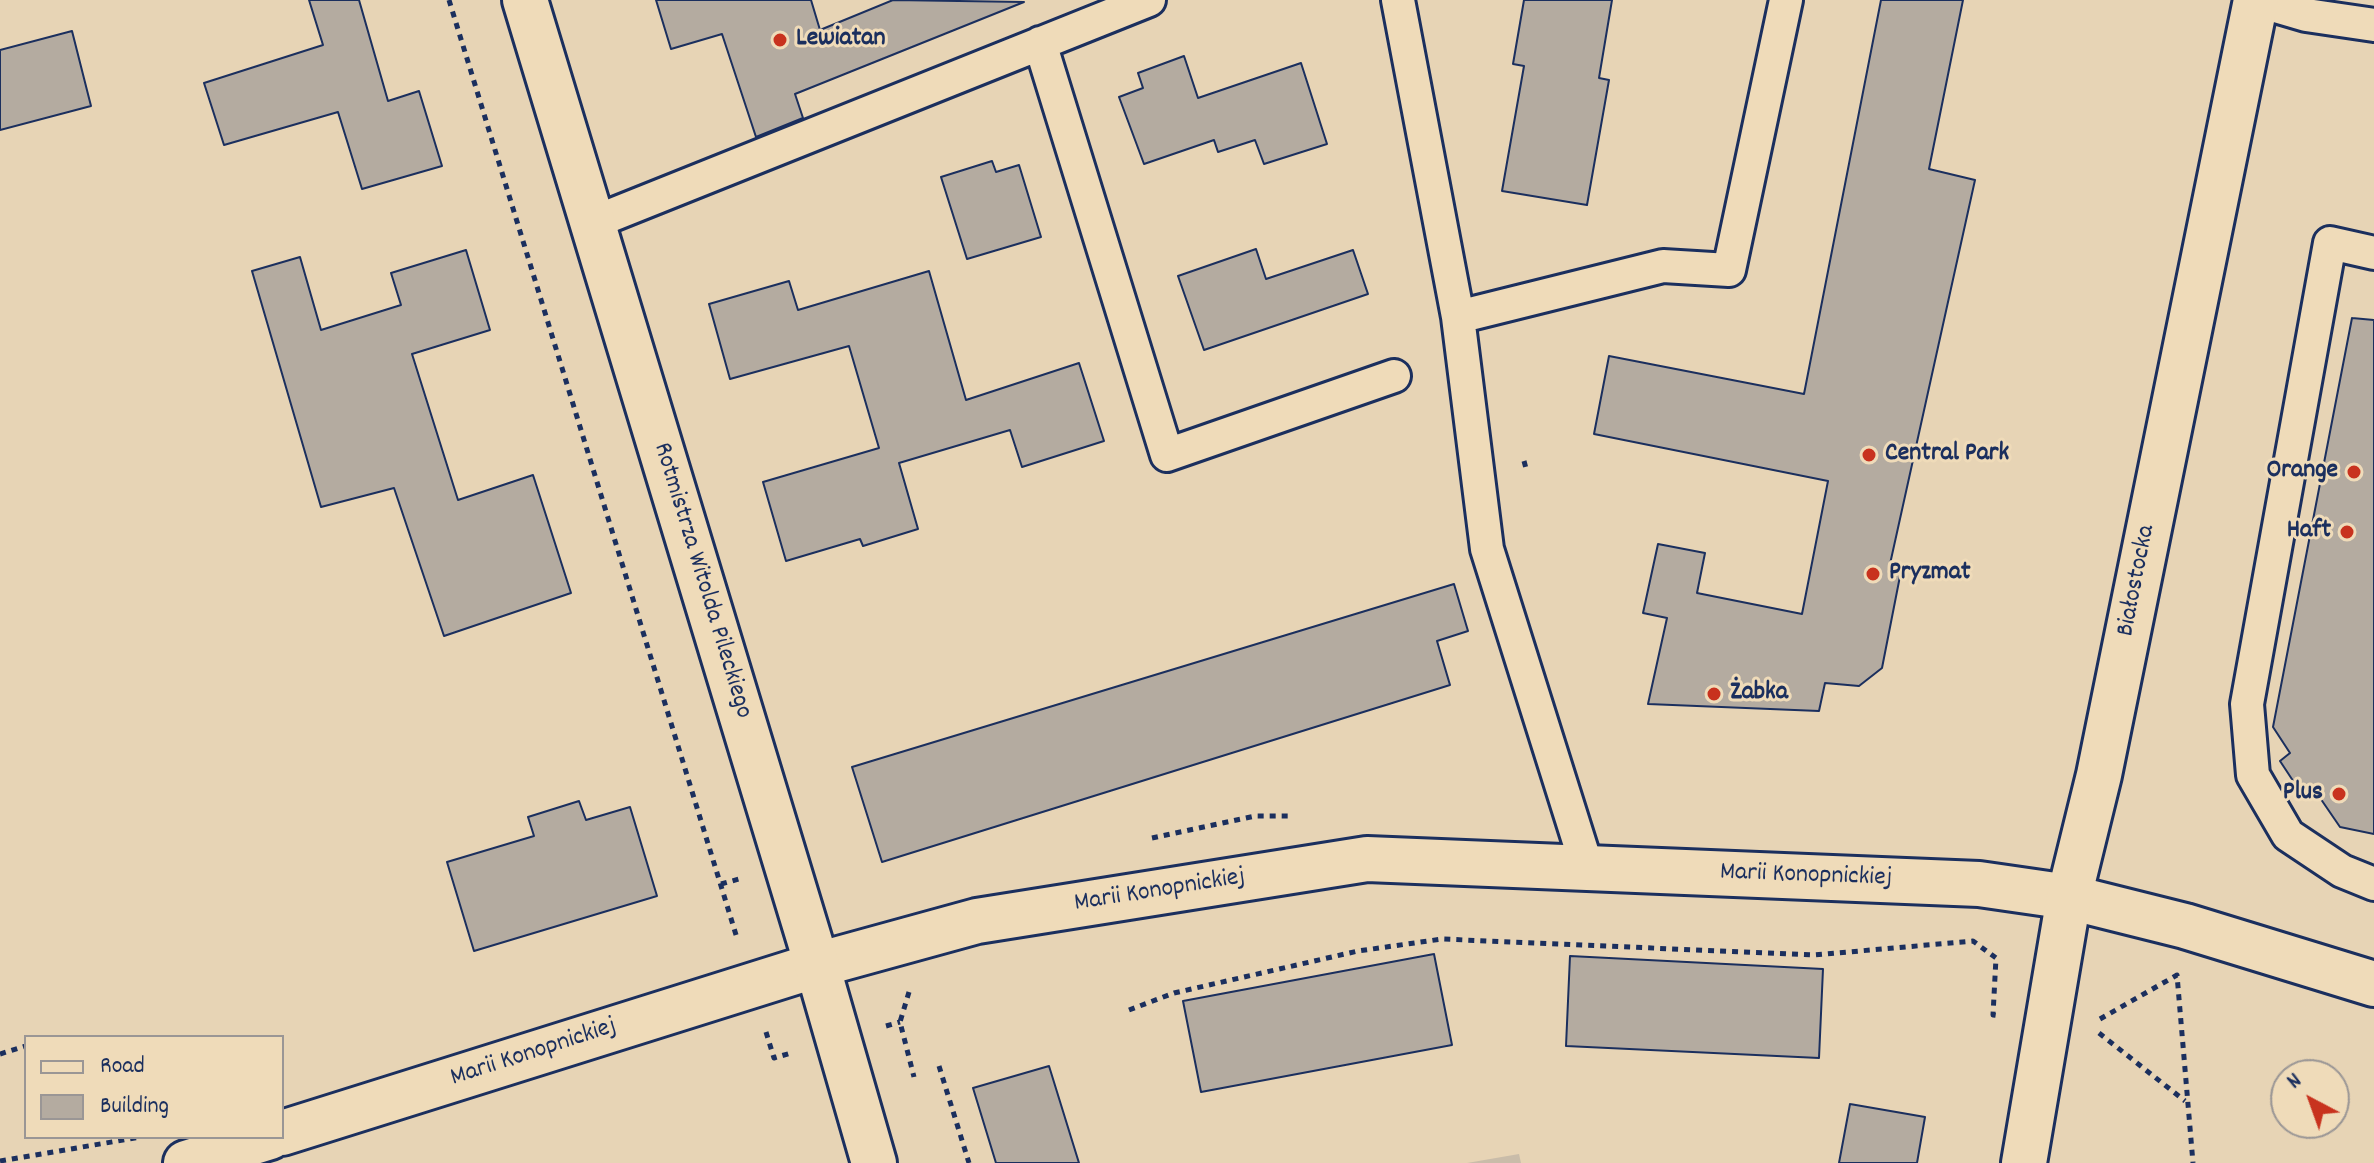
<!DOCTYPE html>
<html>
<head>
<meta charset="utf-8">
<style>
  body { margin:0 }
  #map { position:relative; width:2374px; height:1163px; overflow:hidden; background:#e7d4b5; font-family:Dekko,sans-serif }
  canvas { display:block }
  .legend { position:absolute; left:24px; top:1035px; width:260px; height:104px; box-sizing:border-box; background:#efdbb9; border:2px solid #9a9695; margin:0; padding:10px 14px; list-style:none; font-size:24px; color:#1b2f5e }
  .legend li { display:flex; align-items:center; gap:16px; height:40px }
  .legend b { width:40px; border:2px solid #9a9695 }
  .north { position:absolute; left:2270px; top:1059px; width:80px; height:80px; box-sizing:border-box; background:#efdbb9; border:2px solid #9a9695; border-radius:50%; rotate:319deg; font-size:22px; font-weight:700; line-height:32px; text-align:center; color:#1b2f5e }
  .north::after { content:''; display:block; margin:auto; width:28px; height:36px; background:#c8321e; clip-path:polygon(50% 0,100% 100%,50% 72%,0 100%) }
</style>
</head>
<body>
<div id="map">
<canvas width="2374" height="1163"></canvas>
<ul class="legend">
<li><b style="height:10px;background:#efdbb9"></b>Road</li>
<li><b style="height:22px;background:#b4aba0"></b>Building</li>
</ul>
<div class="north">N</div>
</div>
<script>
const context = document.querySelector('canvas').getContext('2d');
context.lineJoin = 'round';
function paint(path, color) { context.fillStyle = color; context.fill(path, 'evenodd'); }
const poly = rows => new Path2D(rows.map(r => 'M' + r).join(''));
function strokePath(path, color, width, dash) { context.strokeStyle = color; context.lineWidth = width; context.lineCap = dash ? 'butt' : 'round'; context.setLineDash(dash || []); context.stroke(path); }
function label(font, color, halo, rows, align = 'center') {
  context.font = font + ' Dekko,sans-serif'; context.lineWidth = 6; context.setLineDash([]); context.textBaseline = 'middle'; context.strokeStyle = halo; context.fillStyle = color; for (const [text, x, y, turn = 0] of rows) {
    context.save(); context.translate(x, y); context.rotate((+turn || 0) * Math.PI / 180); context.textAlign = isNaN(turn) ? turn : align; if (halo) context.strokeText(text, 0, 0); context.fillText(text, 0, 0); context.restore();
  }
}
paint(poly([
  [1519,1154,1521,1163,1467,1163]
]), '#c9bca9');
const building = poly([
  [309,0,359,0,388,101,419,91,442,166,362,189,338,112,224,145,204,83,323,45,309,0],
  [656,0,811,0,820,30,893,0,1024,2,795,94,803,118,756,137,722,34,671,49,656,0],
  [1524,0,1612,0,1599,78,1609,80,1587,205,1502,191,1524,66,1513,64,1524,0],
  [1881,0,1963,0,1929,169,1975,180,1890,564,1902,566,1882,668,1859,686,1825,683,1819,711,1648,704,1667,618,1643,613,1658,544,1705,553,1697,593,1802,614,1828,481,1594,434,1609,356,1804,394,1881,0],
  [72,31,91,106,0,130,0,50,72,31],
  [1184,56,1198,98,1301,63,1327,144,1264,164,1255,140,1218,152,1214,140,1144,164,1119,97,1143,88,1138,73,1184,56],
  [992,161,996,172,1019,165,1041,237,967,259,941,177,992,161],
  [1256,249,1266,279,1353,250,1368,294,1204,350,1178,276,1256,249],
  [466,250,490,330,412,354,458,500,533,475,571,593,444,636,394,488,321,507,252,271,300,257,321,330,401,305,391,273,466,250],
  [929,271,966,400,1079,363,1104,441,1022,467,1010,430,899,463,918,529,863,546,860,539,786,561,763,482,879,448,849,346,730,379,709,304,789,281,798,310,929,271],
  [2352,318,2374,320,2374,834,2340,827,2316,792,2305,799,2280,761,2290,753,2273,727,2352,318],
  [1454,584,1468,631,1437,641,1450,685,882,862,852,767,1454,584],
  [579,801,586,820,630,807,657,896,474,951,447,862,534,836,528,817,579,801],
  [1434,954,1452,1045,1201,1092,1183,1001,1434,954],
  [1570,956,1823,969,1819,1058,1566,1046,1570,956],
  [1049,1066,1079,1163,996,1163,973,1088,1049,1066],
  [1850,1104,1925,1117,1917,1163,1839,1163,1850,1104]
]);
paint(building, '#b4aba0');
strokePath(building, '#1b2f5e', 2);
const service = poly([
  [1398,0,1458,317,1487,549,1587,867],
  [2255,0,2306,15,2374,25],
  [1040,43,1167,455,1394,376],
  [592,223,1149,0],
  [2374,253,2330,243,2247,704,2253,775,2288,835,2342,871,2374,884],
  [1458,317,1663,266,1729,270,1786,0]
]);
const minor = poly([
  [282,1133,817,965,977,921,1367,859,1979,884,2069,897,2185,926,2374,984],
  [186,1163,270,1137]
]);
const tertiary = poly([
  [525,0,817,965,874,1163]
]);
const secondary = poly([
  [2024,1163,2069,897,2099,775,2256,0]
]);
strokePath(service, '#1b2f5e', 38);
strokePath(minor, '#1b2f5e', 50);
strokePath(tertiary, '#1b2f5e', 50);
strokePath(secondary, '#1b2f5e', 50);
strokePath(poly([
  [449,0,737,938],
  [1524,461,1527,472],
  [1152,838,1255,816,1292,816],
  [721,884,739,879],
  [909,992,900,1022,914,1077],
  [1129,1010,1174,993,1358,951,1442,939,1814,955,1973,941,1996,958,1993,1015,2000,1016],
  [2100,1019,2177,975,2193,1163],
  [886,1026,900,1022],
  [766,1032,774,1058,791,1053],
  [2099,1033,2185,1101],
  [0,1054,26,1046],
  [939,1066,969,1163],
  [0,1161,141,1137]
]), '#1b2f5e', 5, [6, 6]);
strokePath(service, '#efdbb9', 32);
strokePath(minor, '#efdbb9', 44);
strokePath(tertiary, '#efdbb9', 44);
strokePath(secondary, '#efdbb9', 44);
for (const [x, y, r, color] of [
  [780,40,8,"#c8321e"],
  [1869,455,8,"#c8321e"],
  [2354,472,8,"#c8321e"],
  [2347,532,8,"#c8321e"],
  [1873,574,8,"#c8321e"],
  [1714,694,8,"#c8321e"],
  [2339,794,8,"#c8321e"]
]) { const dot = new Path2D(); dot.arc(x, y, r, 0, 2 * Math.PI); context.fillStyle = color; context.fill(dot); strokePath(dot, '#efdbb9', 3); }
label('bold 26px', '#1b2f5e', '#efdbb9', [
  ["Lewiatan",796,40],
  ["Central Park",1885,455],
  ["Orange",2338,472,"right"],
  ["Haft",2331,532,"right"],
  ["Pryzmat",1889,574],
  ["Żabka",1730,694],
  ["Plus",2323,794,"right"]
], 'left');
label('26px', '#1b2f5e', '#efdbb9', [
  ["Rotmistrza Witolda Pileckiego",701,581,73],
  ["Białostocka",2138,581,-79],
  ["Marii Konopnickiej",1806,877,2],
  ["Marii Konopnickiej",1160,892,-9],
  ["Marii Konopnickiej",534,1054,-18]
]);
</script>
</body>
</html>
